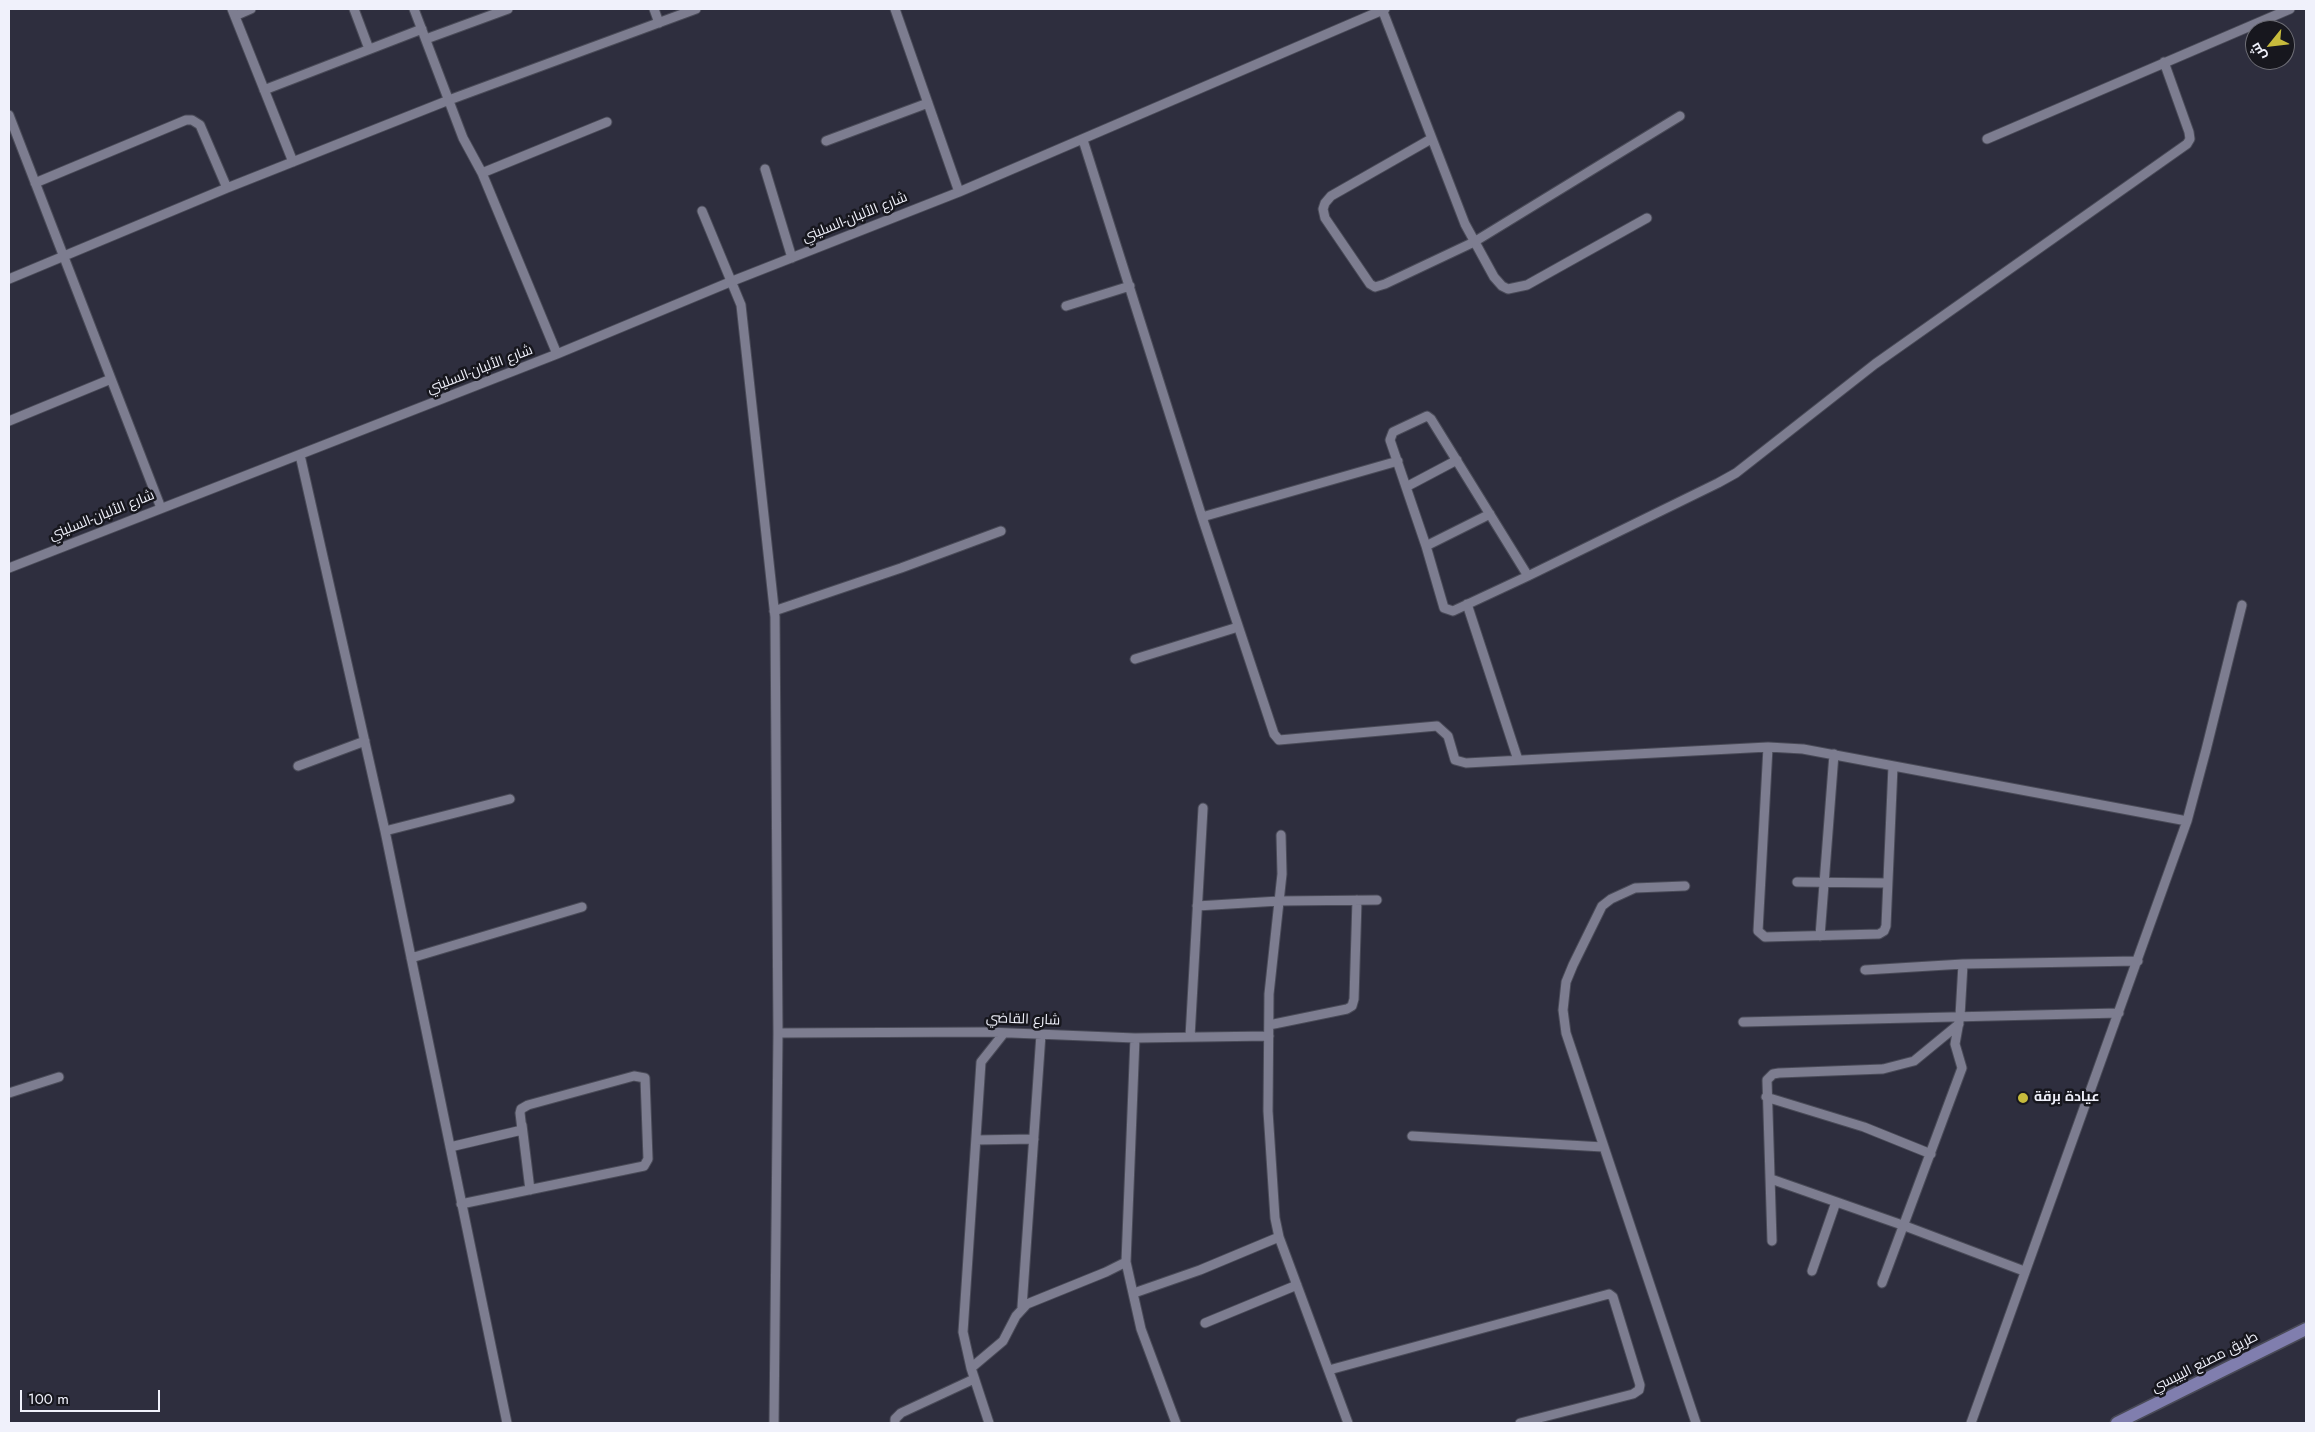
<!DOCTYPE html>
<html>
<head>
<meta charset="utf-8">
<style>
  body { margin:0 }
  #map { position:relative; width:2315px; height:1432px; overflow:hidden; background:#2e2e3e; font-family:Jost,Cairo,sans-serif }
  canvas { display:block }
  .frame { position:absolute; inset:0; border:10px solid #f0f1fb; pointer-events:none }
  .north { position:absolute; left:2245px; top:20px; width:50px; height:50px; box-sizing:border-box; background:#17171e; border:1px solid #6e6e76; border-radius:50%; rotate:241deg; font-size:14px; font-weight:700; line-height:20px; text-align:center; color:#f0f1fb }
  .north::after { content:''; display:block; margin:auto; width:18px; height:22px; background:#c7bb3c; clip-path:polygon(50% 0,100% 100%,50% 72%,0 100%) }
  .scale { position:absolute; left:20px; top:1390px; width:140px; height:22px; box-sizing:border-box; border:2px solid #f0f1fb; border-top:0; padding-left:6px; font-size:15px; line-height:18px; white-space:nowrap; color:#f0f1fb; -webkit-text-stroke:4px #17171e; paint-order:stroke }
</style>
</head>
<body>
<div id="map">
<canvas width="2315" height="1432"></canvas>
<div class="frame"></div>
<div class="north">ش</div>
<div class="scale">100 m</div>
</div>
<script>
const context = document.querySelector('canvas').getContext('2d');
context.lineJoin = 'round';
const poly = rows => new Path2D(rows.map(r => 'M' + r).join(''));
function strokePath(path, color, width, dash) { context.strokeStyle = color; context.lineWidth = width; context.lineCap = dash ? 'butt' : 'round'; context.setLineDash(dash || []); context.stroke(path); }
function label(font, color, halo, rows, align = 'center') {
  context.font = font + ' Jost,Cairo,sans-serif'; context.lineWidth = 5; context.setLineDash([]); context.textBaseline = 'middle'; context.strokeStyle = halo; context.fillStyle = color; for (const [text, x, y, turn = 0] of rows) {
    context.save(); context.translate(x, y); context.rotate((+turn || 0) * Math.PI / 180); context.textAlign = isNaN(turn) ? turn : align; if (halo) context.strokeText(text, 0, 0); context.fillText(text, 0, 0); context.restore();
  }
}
const street = poly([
  [232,9,293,162],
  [354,9,369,49],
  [414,9,463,138,482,173,557,354],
  [654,9,659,23],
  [895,9,959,192,1385,9],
  [1382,9,1465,224,1494,277,1502,286,1508,289,1527,285,1647,218],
  [235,16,251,9],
  [426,39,508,9],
  [264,90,422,29],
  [9,115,161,508],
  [1431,139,1331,196,1325,203,1323,209,1325,218,1370,284,1375,287,1385,284,1474,242,1680,116],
  [1987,139,2290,9],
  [1083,140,1202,517,1274,734,1279,740,1437,726,1448,736,1455,760,1466,763,1768,747,1803,749,2187,821],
  [826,141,928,103],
  [765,169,792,258],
  [482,173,607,122],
  [35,183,186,120,192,120,200,125,227,188],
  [702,211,741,305,775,617,778,1033,774,1423],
  [9,279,227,188,449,100,696,9],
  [1066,306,1130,286],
  [9,421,111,379],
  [300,455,385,831,507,1423],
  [1406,487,1457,460],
  [1202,517,1398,461],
  [1426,546,1490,514],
  [9,568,557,354,730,282,959,192],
  [1528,576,1431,419,1427,416,1393,432,1390,440,1426,546,1444,608,1453,611,1528,576,1718,483,1736,473,1875,364,2187,144,2190,139,2189,132,2164,62],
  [1467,604,1518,760],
  [774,611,901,568,1001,531],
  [1135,659,1238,627],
  [1768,747,1758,931,1765,937,1879,934,1884,931,1886,926,1893,766],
  [298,766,365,741],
  [385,831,510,799],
  [1797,882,1887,883],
  [1685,886,1635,888,1611,899,1602,906,1573,965,1566,982,1563,1010,1566,1033,1696,1423],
  [1197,906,1279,901,1377,900],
  [1820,936,1834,754],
  [411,958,582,907],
  [1865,970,1963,964,2138,961],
  [1743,1022,2119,1013],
  [1269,1025,1347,1009,1352,1006,1354,999,1357,900],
  [778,1033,987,1032,1135,1038,1269,1036],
  [1190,1037,1203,808],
  [1135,1038,1126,1262,1141,1329,1176,1423],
  [9,1093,59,1077],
  [1766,1097,1864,1127,1931,1154],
  [522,1125,530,1190],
  [1412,1136,1603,1147],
  [976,1140,1034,1139],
  [450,1147,522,1130,520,1113,521,1109,528,1105,634,1076,645,1078],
  [1771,1179,1905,1226,2024,1271],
  [461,1204,644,1166,648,1159,645,1078],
  [1279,1237,1275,1218,1268,1111,1269,994,1282,874,1281,835],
  [1772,1241,1767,1080,1773,1074,1779,1073,1883,1069,1914,1061,1959,1024],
  [1812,1271,1836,1202],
  [1882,1283,1962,1068,1955,1044,1960,1016,1963,964],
  [1134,1293,1200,1270,1279,1237,1348,1423],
  [1022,1307,1041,1034],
  [1205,1323,1297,1285],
  [971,1368,1003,1341,1016,1316,1027,1304,1106,1272,1126,1262],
  [1329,1370,1609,1294,1613,1297,1640,1385,1639,1390,1633,1394,1520,1423],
  [895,1423,895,1419,901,1413,974,1379],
  [989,1423,971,1368,963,1332,981,1062,1004,1033],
  [1971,1423,2187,821,2206,750,2242,605]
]);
const secondary = poly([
  [2117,1423,2306,1329]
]);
strokePath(street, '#4a4b58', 11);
strokePath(secondary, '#4a4b58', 15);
strokePath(street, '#7d7d90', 9);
strokePath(secondary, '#807eae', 12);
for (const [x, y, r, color] of [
  [2023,1098,6,"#c7bb3c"]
]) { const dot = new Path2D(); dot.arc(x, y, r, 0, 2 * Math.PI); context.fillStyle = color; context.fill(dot); strokePath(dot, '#17171e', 2); }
label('14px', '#f0f1fb', '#17171e', [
  ["شارع الألبان-السليني",855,218,-22],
  ["شارع الألبان-السليني",480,370,-21],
  ["شارع الألبان-السليني",102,516,-22],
  ["شارع القاضي",1023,1020,2],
  ["طريق مصنع البيبسي",2205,1363,-27]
]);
label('bold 14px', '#f0f1fb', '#17171e', [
  ["عيادة برقة",2034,1098]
], 'left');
</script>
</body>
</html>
